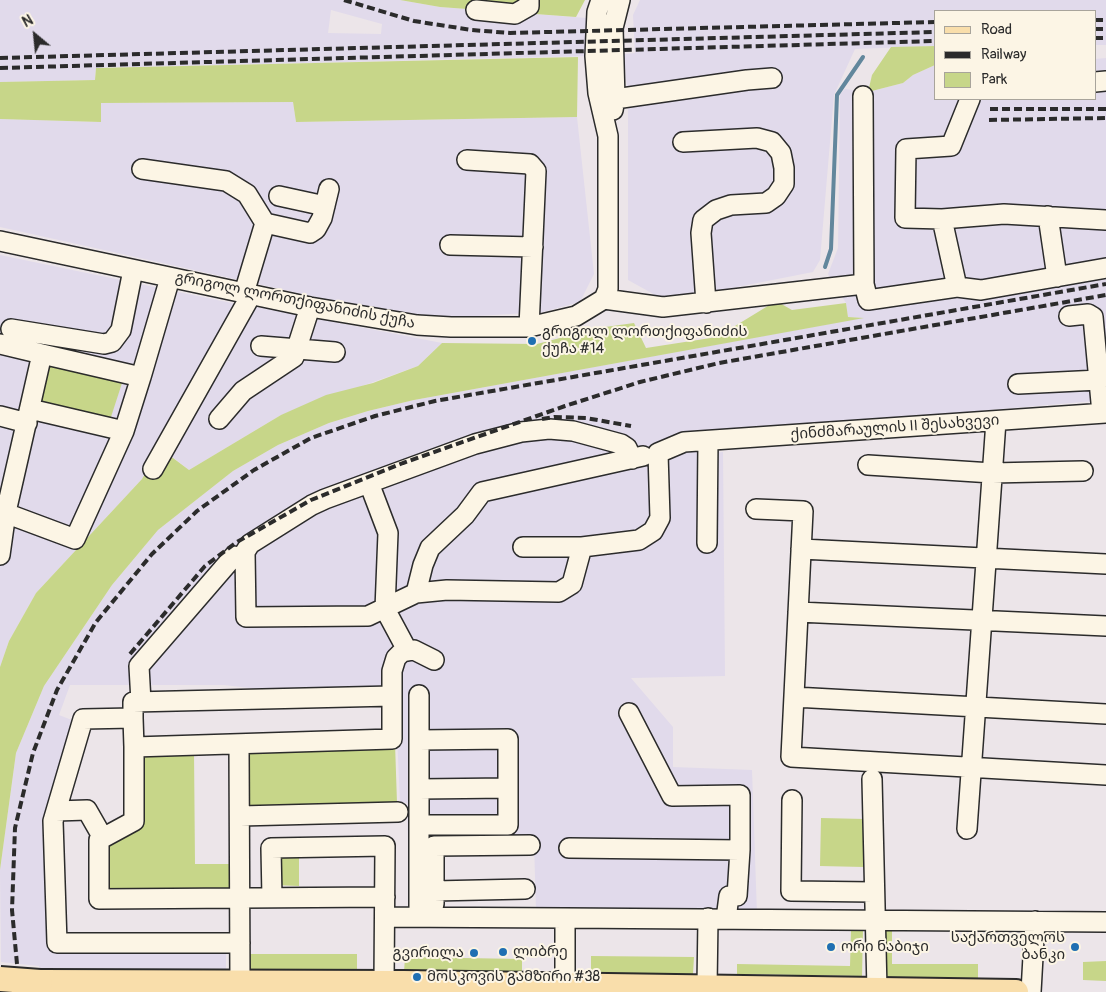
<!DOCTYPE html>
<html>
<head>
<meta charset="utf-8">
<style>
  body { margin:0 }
  #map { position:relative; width:1106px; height:992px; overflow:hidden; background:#ece5e9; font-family:Pangolin,sans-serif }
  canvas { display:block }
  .legend { position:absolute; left:934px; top:10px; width:162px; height:90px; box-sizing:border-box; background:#fcf5e5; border:1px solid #a8a49b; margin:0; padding:6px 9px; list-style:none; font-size:15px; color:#2b2b2b }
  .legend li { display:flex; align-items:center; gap:10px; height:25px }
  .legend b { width:25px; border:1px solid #a8a49b }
  .north { position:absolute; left:10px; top:10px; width:50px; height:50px; -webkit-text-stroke:4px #fcf5e5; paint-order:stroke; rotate:332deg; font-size:14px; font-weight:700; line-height:20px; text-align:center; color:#2b2b2b }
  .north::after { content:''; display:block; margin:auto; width:18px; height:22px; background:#2b2b2b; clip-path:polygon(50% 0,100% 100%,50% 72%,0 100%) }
</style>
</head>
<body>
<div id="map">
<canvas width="1106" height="992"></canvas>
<ul class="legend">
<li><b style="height:6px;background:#f9deab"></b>Road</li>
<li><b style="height:6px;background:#2b2b2b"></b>Railway</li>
<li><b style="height:14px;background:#c7d689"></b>Park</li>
</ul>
<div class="north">N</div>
</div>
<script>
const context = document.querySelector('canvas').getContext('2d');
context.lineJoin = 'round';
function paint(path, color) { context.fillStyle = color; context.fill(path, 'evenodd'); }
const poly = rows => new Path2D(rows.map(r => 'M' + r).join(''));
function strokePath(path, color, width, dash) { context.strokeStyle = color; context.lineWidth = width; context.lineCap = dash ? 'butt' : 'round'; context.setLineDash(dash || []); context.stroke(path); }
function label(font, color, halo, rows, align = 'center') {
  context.font = font + ' Pangolin,"Noto Sans Georgian",sans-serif'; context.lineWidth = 4; context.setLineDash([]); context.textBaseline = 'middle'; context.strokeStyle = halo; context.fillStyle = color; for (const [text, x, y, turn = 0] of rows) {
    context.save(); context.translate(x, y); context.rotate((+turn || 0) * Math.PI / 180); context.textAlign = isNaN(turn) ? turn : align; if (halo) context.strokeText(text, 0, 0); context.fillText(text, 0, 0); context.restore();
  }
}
paint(poly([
  [0,0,400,0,440,7,587,18,589,56,96,68,95,80,0,82],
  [331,10,382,24,381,34,328,33],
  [640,0,1106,0,1106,45,1095,45,1095,11,935,11,935,46,855,49,834,95,820,260,813,272,666,301,628,280,628,101,624,54,635,53,633,15],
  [1106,58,1106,400,687,436,705,453,723,452,725,676,631,678,673,727,673,767,752,770,757,914,536,911,534,842,408,842,407,803,400,802,395,691,292,693,224,685,70,685,59,715,77,722,50,817,49,940,226,946,226,980,40,976,39,966,1,962,0,870,16,753,44,686,112,585,158,530,233,471,278,445,329,423,368,411,414,400,861,318,848,317,846,303,828,274,838,248,840,94,845,89,868,92,903,83,913,75,935,65,935,99,1095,99,1095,59],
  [293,102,296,122,577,117,594,274,580,302,543,312,461,317,384,312,0,227,0,119,100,122,100,103],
  [0,255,241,305,142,479,36,593,9,641,0,667],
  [251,306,442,343,418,366,281,415,189,470,165,451]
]), '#e1daeb');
paint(poly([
  [400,0,585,0,576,17,440,7],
  [935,46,935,65,913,75,903,83,868,92,872,75,891,47],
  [578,57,577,117,296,122,293,102,101,103,101,122,0,119,0,82,95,80,96,68],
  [776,301,792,310,846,303,848,317,864,318,414,400,368,411,329,423,278,445,233,471,158,530,112,585,44,686,16,753,0,870,0,667,9,641,36,593,142,479,214,354,165,452,189,470,281,415,326,395,373,383,418,366,442,343,537,344,598,328,634,323,646,348,717,337],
  [50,363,123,380,110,420,40,404],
  [395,743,397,803,247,808,245,748],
  [139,752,194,752,195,864,236,864,235,894,105,893,105,842,138,823],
  [821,818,865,819,864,867,820,866],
  [273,855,299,855,299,886,273,885],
  [882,929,892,930,892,964,978,964,978,978,882,978],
  [851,930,863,930,862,976,737,974,737,964,850,966],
  [249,954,357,954,357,971,249,971],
  [591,956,694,957,693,974,591,973],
  [405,957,522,959,522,974,404,972],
  [1106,961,1106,981,1083,980,1083,962]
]), '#c7d689');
strokePath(poly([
  [825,267,831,249,837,95,863,57]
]), '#62879c', 4);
const minor = poly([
  [476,10,515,14,529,6,529,0],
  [1095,82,1106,81],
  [863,96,864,284,868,300,957,287,981,290,1106,268],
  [615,99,747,80,772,78],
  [970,99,951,146,906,149,905,218,942,219,1004,214,1106,220],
  [613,110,615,99,613,28,620,0],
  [683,142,757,138,772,142,781,153,784,168,784,184,776,196,766,203,731,205,716,210,703,220,701,233,706,303],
  [467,160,530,164,536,171,529,327],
  [142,169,226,181,247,194,265,223,244,293],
  [279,196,325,206],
  [1048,216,1057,277],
  [942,219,957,287],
  [265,223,310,233,316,229,322,218,329,189],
  [0,241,310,307,417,325,451,327,529,327,576,316,604,299,608,289,608,136,598,93,595,56,597,12,601,0],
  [450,245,533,247],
  [604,299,663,307,864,284],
  [1069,316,1088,314,1093,317,1102,413],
  [11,329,104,344,112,342,121,330,133,270],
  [0,344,42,354],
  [261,346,335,352],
  [1018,384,1099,380],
  [30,409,124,431],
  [0,416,27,423],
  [219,419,243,391,294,357,310,307],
  [632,459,627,448,621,444,573,431,549,429,521,432,475,444,325,499,312,505,250,544,245,552,246,617,368,616,416,593,447,590,559,592,572,584,582,547,639,540,653,531,660,518,658,453,684,442,1106,413],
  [868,465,992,473,1083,471],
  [153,469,251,295],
  [369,483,388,533,385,609,407,650],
  [756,509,803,511,791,757,1106,775],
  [0,511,75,539,124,431,141,377],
  [707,543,708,441],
  [523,547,582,547],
  [801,549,1106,564],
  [0,555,6,512,42,354,141,377,170,278],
  [416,593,423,565,430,548,465,515,482,492,643,456],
  [798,612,1106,626],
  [794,697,1106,714],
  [141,702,139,666,234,556],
  [629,713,672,796,740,795,740,850,737,896,729,896,726,919],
  [133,718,133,702,392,696],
  [419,740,508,739,508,788],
  [239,744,240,983],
  [134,747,133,718,83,719,53,821,57,943,240,943],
  [872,779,877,990],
  [792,800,791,891,873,892],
  [56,811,87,810,103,838],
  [240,816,398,812],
  [419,825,508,825,508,788,419,789],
  [967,829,996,421],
  [569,848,740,850],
  [434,891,434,846,530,845],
  [385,897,99,899,99,840,134,821,134,747,392,739,392,671,396,658,402,652,414,650,434,660],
  [272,898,271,848,385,846,384,983],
  [434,904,434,891,525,889],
  [385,917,565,918],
  [419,917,419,695],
  [565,986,565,918,1106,922],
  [707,987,708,918],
  [1031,992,1035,921]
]);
const major = poly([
  [40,982,404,983,1016,992]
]);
strokePath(minor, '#2b2b2b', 22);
strokePath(major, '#2b2b2b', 28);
strokePath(minor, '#fcf5e5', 19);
strokePath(major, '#f9deab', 24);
strokePath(poly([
  [344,0,414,21,472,30,510,33,935,22],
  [1095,20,1106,20],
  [1095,29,1106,29],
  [1095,38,1106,38],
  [0,58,935,32],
  [0,68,935,41],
  [990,109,1106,109],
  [989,120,1106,118],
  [542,419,554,417,586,418,631,426],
  [130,654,205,566,237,542,311,500,403,463,565,406,640,382,719,363,1106,295],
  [17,964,12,910,15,828,33,753,57,690,96,622,152,554,197,511,254,470,311,438,375,416,435,401,1106,284]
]), '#2b2b2b', 4, [8, 4]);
const majorBridge = poly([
  [0,979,40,982]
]);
strokePath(majorBridge, '#2b2b2b', 28, []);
strokePath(majorBridge, '#f9deab', 24);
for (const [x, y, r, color] of [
  [532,341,5,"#1f6fb2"],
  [831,947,5,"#1f6fb2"],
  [1075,947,5,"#1f6fb2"],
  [503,952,5,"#1f6fb2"],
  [474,953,5,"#1f6fb2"],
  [417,977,5,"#1f6fb2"]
]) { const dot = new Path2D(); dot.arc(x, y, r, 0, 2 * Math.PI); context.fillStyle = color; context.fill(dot); strokePath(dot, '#fcf5e5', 2); }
label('15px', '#2b2b2b', '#fcf5e5', [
  ["გრიგოლ ლორთქიფანიძის ქუჩა",295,301,11],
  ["ქინძმარაულის II შესახვევი",895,428,-4]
]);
label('15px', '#2b2b2b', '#fcf5e5', [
  ["გრიგოლ ლორთქიფანიძის",542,332],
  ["ქუჩა #14",542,349],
  ["საქართველოს",1065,938,"right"],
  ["ბანკი",1065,955,"right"],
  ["ორი ნაბიჯი",841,947],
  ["ლიბრე",513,952],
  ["გვირილა",464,953,"right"],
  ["მოსკოვის გამზირი #38",427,977]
], 'left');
</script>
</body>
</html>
